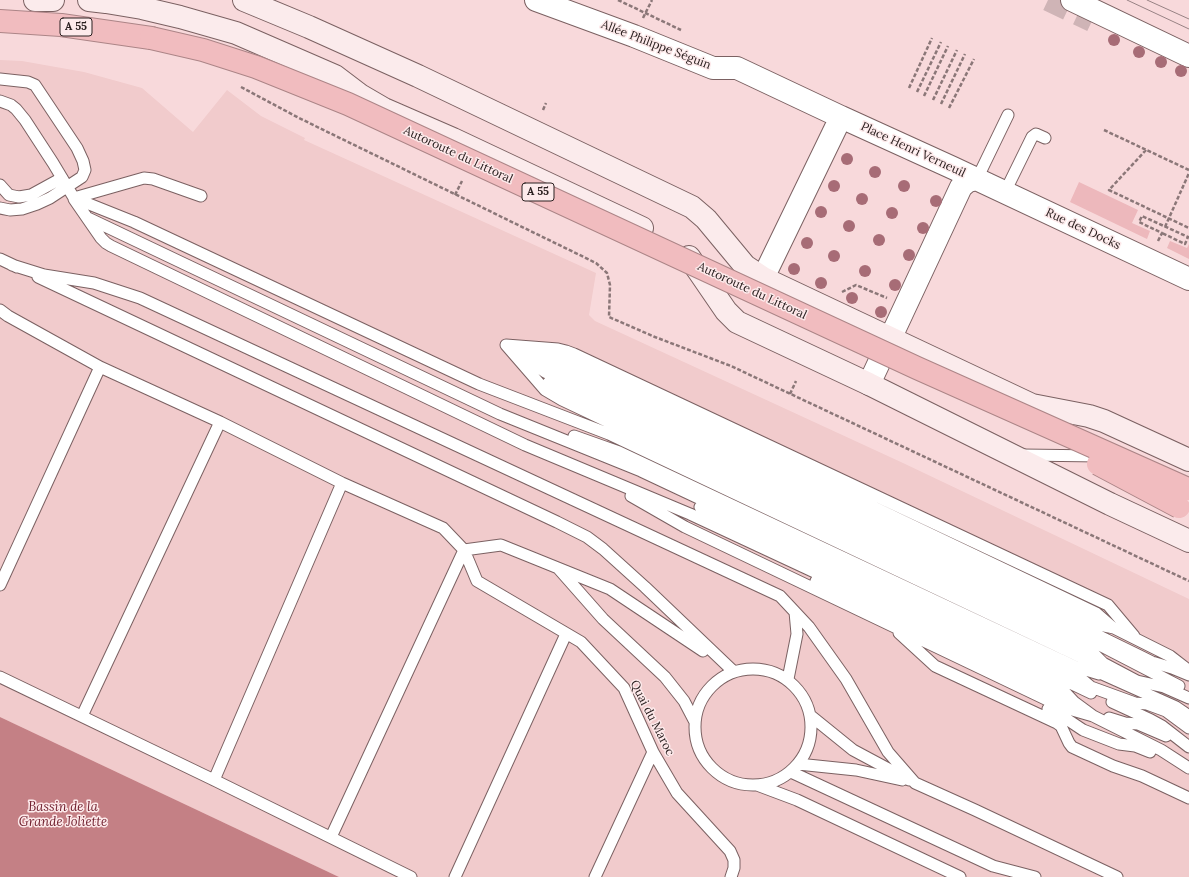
<!DOCTYPE html>
<html>
<head>
<meta charset="utf-8">
<style>
  body { margin:0 }
  canvas { display:block; background:#f8d9db }
</style>
</head>
<body>
<canvas width="1189" height="877"></canvas>
<script>
const context = document.querySelector('canvas').getContext('2d');
context.lineJoin = 'round';
function paint(path, color) { context.fillStyle = color; context.fill(path, 'evenodd'); }
const poly = rows => new Path2D(rows.map(r => 'M' + r).join(''));
function strokePath(path, color, width, dash) { context.strokeStyle = color; context.lineWidth = width; context.lineCap = dash ? 'butt' : 'round'; context.setLineDash(dash || []); context.stroke(path); }
function label(font, color, halo, rows, align = 'center') {
  context.font = font + ' Lora,serif'; context.lineWidth = 3; context.setLineDash([]); context.textBaseline = 'middle'; context.strokeStyle = halo; context.fillStyle = color; for (const [text, x, y, turn = 0] of rows) {
    context.save(); context.translate(x, y); context.rotate((+turn || 0) * Math.PI / 180); context.textAlign = isNaN(turn) ? turn : align; if (halo) context.strokeText(text, 0, 0); context.fillText(text, 0, 0); context.restore();
  }
}
paint(poly([
  [0,60,22,61,84,72,142,88,193,132,227,90,261,116,305,138,304,140,596,273,589,315,595,321,903,463,1189,599,1189,877,339,877,0,717]
]), '#f1cbcc');
paint(poly([
  [1079,182,1138,210,1132,223,1150,231,1147,239,1070,202],
  [1170,241,1187,248,1189,244,1189,259,1167,248]
]), '#edb8bc');
paint(poly([
  [0,717,339,877,0,877]
]), '#c48085');
strokePath(poly([
  [1048,0,1092,21]
]), '#cfb4b6', 22, [22, 11]);
const lane = poly([
  [0,79,28,82,35,85,77,148,83,161,85,170,82,177,50,198,37,204,22,209,10,210,0,208],
  [0,101,11,105,16,109,25,120,53,163,74,198,144,178,153,179,201,196],
  [977,179,1008,115],
  [0,185,9,195,19,197,31,195,62,178],
  [1005,192,1032,137,1036,134,1045,138],
  [74,198,134,222,479,384,609,434,1085,659,1100,673,1176,707,1189,716],
  [74,199,101,238,106,243,111,246,525,445,690,514,1055,684,1061,688,1074,702,1093,716],
  [88,218,500,414,641,471,1079,677,1091,687,1135,703,1147,704,1166,711,1189,728],
  [0,259,17,267],
  [12,265,44,275,94,283,140,298,780,596,809,627,846,679,888,752,915,783,975,810,1117,877],
  [38,277,557,522,587,537,603,549,645,587,733,671],
  [0,310,8,316,100,367,220,422,342,483,443,528,464,550,501,545,558,568],
  [506,345,545,390,562,400,1090,650,1103,663,1137,681,1164,687,1189,698],
  [506,345,558,349,566,351,574,354,1108,605,1134,636],
  [525,353,1095,624,1114,628,1170,656,1188,670],
  [543,353,567,361,1096,613,1112,627],
  [519,354,545,372,1095,634,1140,656,1152,662,1172,668,1189,675],
  [548,383,551,385,1092,641,1179,686],
  [574,436,619,452,1076,667,1099,674],
  [1022,455,1101,456],
  [631,496,685,527,1062,707,1093,716,1161,750,1189,768],
  [700,507,1091,693],
  [464,550,477,581,581,642,624,688,653,752,677,793,730,851,734,860,734,868,731,877],
  [816,581,1067,699],
  [0,585,100,367],
  [899,633,935,666,1057,723,1061,726,1069,743,1072,747,1113,766,1142,776,1189,798],
  '695 727a58 58 0 1 1 116 0a58 58 0 1 1-116 0Z',
  [0,677,214,780,411,877],
  [788,679,797,634,795,612],
  [1112,702,1151,720,1162,726,1189,747],
  [1048,709,1062,716,1083,730,1119,744,1135,746,1150,752],
  [82,716,220,422],
  [811,716,853,750,909,780],
  [1109,718,1125,723,1138,724,1166,736],
  [695,722,684,701,665,677,603,619,558,568,610,589,703,651],
  [798,764,856,770,902,780],
  [791,772,993,866,1035,877],
  [214,780,342,483],
  [757,785,797,800,960,877],
  [331,837,464,550],
  [455,877,566,634],
  [595,877,653,752]
]);
const street = poly([
  [536,0,634,36,713,68,737,68,841,117],
  [1072,0,1189,56],
  [763,278,841,117,953,168,1189,279],
  [869,384,961,187,968,181,977,179]
]);
const secondary = poly([
  [35,0,53,0],
  [89,0,106,2,142,8,180,17,236,33,335,76,360,95,384,109,453,139,642,228],
  [244,0,309,27,418,76,692,207,706,219,745,266,763,278,1032,405,1089,416,1104,421,1189,460],
  [689,257,726,311,737,322,869,384,1110,504,1189,541]
]);
const highway = poly([
  [0,21,61,25,151,38]
]);
strokePath(lane, '#7b6162', 13);
strokePath(street, '#7b6162', 24);
strokePath(secondary, '#7b6162', 24);
strokePath(highway, '#ac8587', 24);
strokePath(poly([
  [618,0,681,30],
  [643,18,652,0],
  [241,87,299,118,596,263,607,273,610,285,609,317,655,337,731,366,1189,581],
  [909,88,932,38],
  [917,92,941,42],
  [924,96,948,46],
  [933,100,957,50],
  [941,104,965,54],
  [949,108,974,59],
  [543,110,546,103],
  [1104,130,1189,170],
  [1146,150,1109,190,1189,228],
  [455,195,462,181],
  [1165,227,1189,173],
  [1158,241,1162,233,1139,222,1142,216,1188,237,1185,244,1162,233],
  [842,292,856,285,887,298],
  [790,394,796,381]
]), '#8b7778', 2.5, [4, 2]);
strokePath(lane, '#fff', 11);
strokePath(street, '#fff', 22);
strokePath(secondary, '#fbebec', 22);
strokePath(highway, '#f1bcbf', 22);
strokePath(poly([
  [1127,0,1189,29],
  [1147,0,1189,19]
]), '#988284', 1);
const highwayBridge = poly([
  [151,38,203,50,256,67,348,104,917,368,1188,489],
  [1098,464,1179,507]
]);
strokePath(highwayBridge, '#ac8587', 24, []);
strokePath(highwayBridge, '#f1bcbf', 22);
context.fillStyle = '#a76c76';
for (const [x, y] of [
  [1114,40],
  [1139,52],
  [1161,62],
  [1181,71],
  [847,159],
  [875,172],
  [834,186],
  [904,186],
  [862,199],
  [936,201],
  [821,212],
  [892,213],
  [849,226],
  [923,228],
  [879,240],
  [807,243],
  [909,255],
  [834,256],
  [794,269],
  [865,271],
  [821,283],
  [895,285],
  [852,298],
  [881,312]
]) { context.beginPath(); context.arc(x, y, 6, 0, 2 * Math.PI); context.fill(); }
for (const [x, y, w] of [
  [76,27,32],
  [538,192,32]
]) { const box = new Path2D(); box.roundRect(x - w / 2, y - 9, w, 18, 3); context.fillStyle = '#fdeaeb'; context.fill(box); strokePath(box, '#2b2020', 1); }
label('bold 11px', '#2b2020', null, [
  ["A 55",76,27],
  ["A 55",538,192]
]);
label('12px', '#2b2020', '#fdeaeb', [
  ["Allée Philippe Séguin",656,45,21],
  ["Place Henri Verneuil",913,150,25],
  ["Autoroute du Littoral",458,155,25],
  ["Rue des Docks",1083,229,25],
  ["Autoroute du Littoral",752,291,25],
  ["Quai du Maroc",652,718,63]
]);
label('italic 13px', '#6f1d2c', '#fdeaeb', [
  ["Bassin de la",63,807],
  ["Grande Joliette",63,822]
]);
</script>
</body>
</html>
